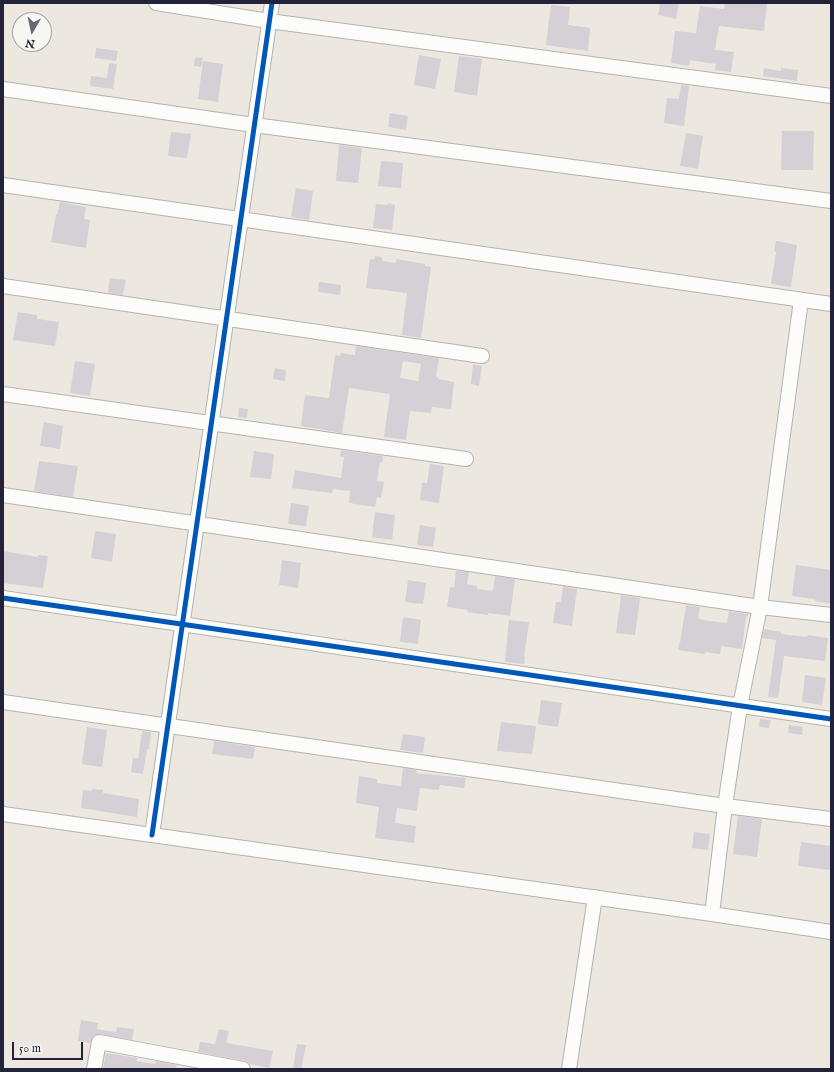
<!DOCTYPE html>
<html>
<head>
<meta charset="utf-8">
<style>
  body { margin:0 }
  #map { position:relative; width:834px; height:1072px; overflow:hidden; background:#ece8df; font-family:"IM FELL English",serif }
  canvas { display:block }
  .frame { position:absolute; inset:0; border:4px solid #22223b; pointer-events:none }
  .north { position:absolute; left:12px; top:12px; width:40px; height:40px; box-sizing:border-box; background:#f6f6f2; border:1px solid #a1a1a9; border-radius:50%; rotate:189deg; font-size:11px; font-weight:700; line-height:16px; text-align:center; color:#22223b }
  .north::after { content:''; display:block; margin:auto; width:14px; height:18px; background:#696774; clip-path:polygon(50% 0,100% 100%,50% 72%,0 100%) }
  .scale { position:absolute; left:12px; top:1042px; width:71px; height:18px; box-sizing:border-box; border:2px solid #22223b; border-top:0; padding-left:5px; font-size:12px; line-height:14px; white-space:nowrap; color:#22223b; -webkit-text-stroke:3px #f6f6f2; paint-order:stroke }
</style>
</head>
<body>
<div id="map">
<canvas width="834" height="1072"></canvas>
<div class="frame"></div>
<div class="north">N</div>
<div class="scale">50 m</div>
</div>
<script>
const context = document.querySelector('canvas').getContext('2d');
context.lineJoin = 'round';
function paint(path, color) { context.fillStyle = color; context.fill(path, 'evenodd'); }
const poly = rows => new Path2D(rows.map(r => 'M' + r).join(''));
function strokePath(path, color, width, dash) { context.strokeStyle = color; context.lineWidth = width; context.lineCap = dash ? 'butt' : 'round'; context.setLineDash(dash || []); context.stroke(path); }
paint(poly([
  [660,3,679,3,676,19,658,15],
  [725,3,767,3,764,31,719,26,715,50,734,52,731,72,715,70,716,64,690,60,689,66,671,63,675,31,696,33,700,6,724,9],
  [551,5,570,7,568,25,590,28,588,51,546,45],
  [96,48,118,51,116,61,95,58],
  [419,55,441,59,435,89,414,85],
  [459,56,482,59,477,96,454,92],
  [195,57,203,58,201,67,194,66],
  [203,61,223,64,218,102,198,99],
  [109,63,117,64,113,89,90,86,91,76,107,78],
  [764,68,781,71,781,68,798,70,797,81,763,76],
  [681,85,689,86,684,126,664,123,667,98,679,99],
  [390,113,408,116,406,130,388,127],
  [782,131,814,131,813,170,781,170],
  [171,132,191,134,187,158,168,156],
  [686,133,703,136,698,169,680,166],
  [339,145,362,148,358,183,336,181],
  [381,161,403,163,401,188,378,186],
  [296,188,313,191,309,220,291,217],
  [60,202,86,207,84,219,90,220,86,248,51,242,56,215,57,215],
  [388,203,395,205,392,230,373,228,376,204,388,205],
  [776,241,797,245,791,287,771,284,776,252,774,251],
  [375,256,382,257,382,261,396,263,396,259,425,264,425,266,431,267,421,338,402,335,407,293,366,288,370,259,374,260],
  [110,278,126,280,123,295,108,293],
  [319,282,341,285,340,295,318,292],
  [18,312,37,315,37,319,59,322,55,346,13,340],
  [356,346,439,358,436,377,438,377,438,379,454,382,451,409,432,407,431,413,410,411,406,440,384,437,390,394,349,388,342,433,301,426,305,395,329,398,335,355,340,356,341,353,355,355],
  [403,361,421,364,418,381,400,378],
  [75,361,95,364,90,396,70,393],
  [473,364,482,366,479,386,471,384],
  [275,368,286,370,285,381,273,379],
  [239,408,248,409,247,418,238,417],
  [44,422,63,426,60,449,40,446],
  [341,450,383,456,382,463,380,462,377,481,384,482,381,498,377,497,375,507,349,503,350,491,333,489,332,493,292,488,295,470,341,478,344,457,340,456],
  [254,451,274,454,271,479,250,477],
  [39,461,78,466,73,497,34,491],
  [430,464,444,466,439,503,420,500,422,483,427,483],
  [291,503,309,506,306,526,288,524],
  [375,512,395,515,392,540,372,537],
  [420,525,436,528,433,547,417,545],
  [95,531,116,534,112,562,91,558],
  [3,551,38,557,38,555,48,556,43,588,3,583],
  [282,560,301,563,298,588,279,585],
  [796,565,831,570,831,604,815,601,815,599,792,596],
  [456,571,469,572,467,584,477,586,477,589,493,591,495,576,515,579,510,616,488,613,488,615,467,612,468,610,447,607,450,587,454,588],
  [408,580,426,583,423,604,405,602],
  [563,586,577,589,572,626,553,623,556,602,561,602],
  [620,595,640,598,635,635,616,633,621,595],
  [686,605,700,607,698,618,703,620,727,623,729,611,748,614,748,616,746,616,742,649,721,646,720,654,705,652,705,654,678,650,679,643,680,643],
  [403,617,421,620,418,644,400,642],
  [509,620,529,622,524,657,525,657,524,664,505,662],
  [764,629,781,632,781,634,807,637,808,635,828,638,825,661,784,656,778,698,768,697,776,640,762,638],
  [805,675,826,678,822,705,802,702],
  [541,700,562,703,558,727,538,724],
  [760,719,771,720,769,728,759,727],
  [501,722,536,726,532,754,497,751],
  [789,725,803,727,802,735,788,733],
  [87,727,107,730,102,767,82,764],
  [142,731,151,732,149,749,147,749,143,774,131,772,133,758,138,759],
  [403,734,425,737,423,753,400,750],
  [214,741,255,747,253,759,212,754],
  [403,768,417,770,416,773,466,778,464,788,440,785,439,790,420,788,417,811,397,808,395,823,416,826,414,843,375,838,379,807,356,803,359,776,377,779,377,783,401,786],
  [92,789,103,790,103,793,139,799,137,817,81,808,83,790,92,791],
  [738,816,762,819,757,857,733,854],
  [694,832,710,834,708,850,692,848],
  [801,842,831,846,831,870,798,866],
  [81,1020,98,1023,97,1029,116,1032,117,1027,134,1029,132,1040,100,1034,93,1036,90,1043,78,1041],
  [219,1029,229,1031,226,1043,273,1051,269,1068,250,1064,245,1061,198,1052,200,1042,215,1044],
  [297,1044,306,1045,301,1069,293,1069],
  [106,1053,137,1058,137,1061,155,1064,156,1061,177,1065,176,1069,103,1069]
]), '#d4d0d5');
const minor = poly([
  [156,3,269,21,831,96],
  [3,89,254,125,831,201],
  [3,185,831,304],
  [3,286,482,356],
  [3,394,466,459],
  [3,495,760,607,831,615],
  [3,598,831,719],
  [3,702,725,806,831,819],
  [3,814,712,914,831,932],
  [152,835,272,3],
  [712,914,725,806,740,706,760,607,801,300],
  [94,1069,99,1042,243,1069],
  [569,1069,595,897]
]);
strokePath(minor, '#b6b3b0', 16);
strokePath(minor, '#fcfcfa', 14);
strokePath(poly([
  [3,598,831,719],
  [152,835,272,3]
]), '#0057b8', 5);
</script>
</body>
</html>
